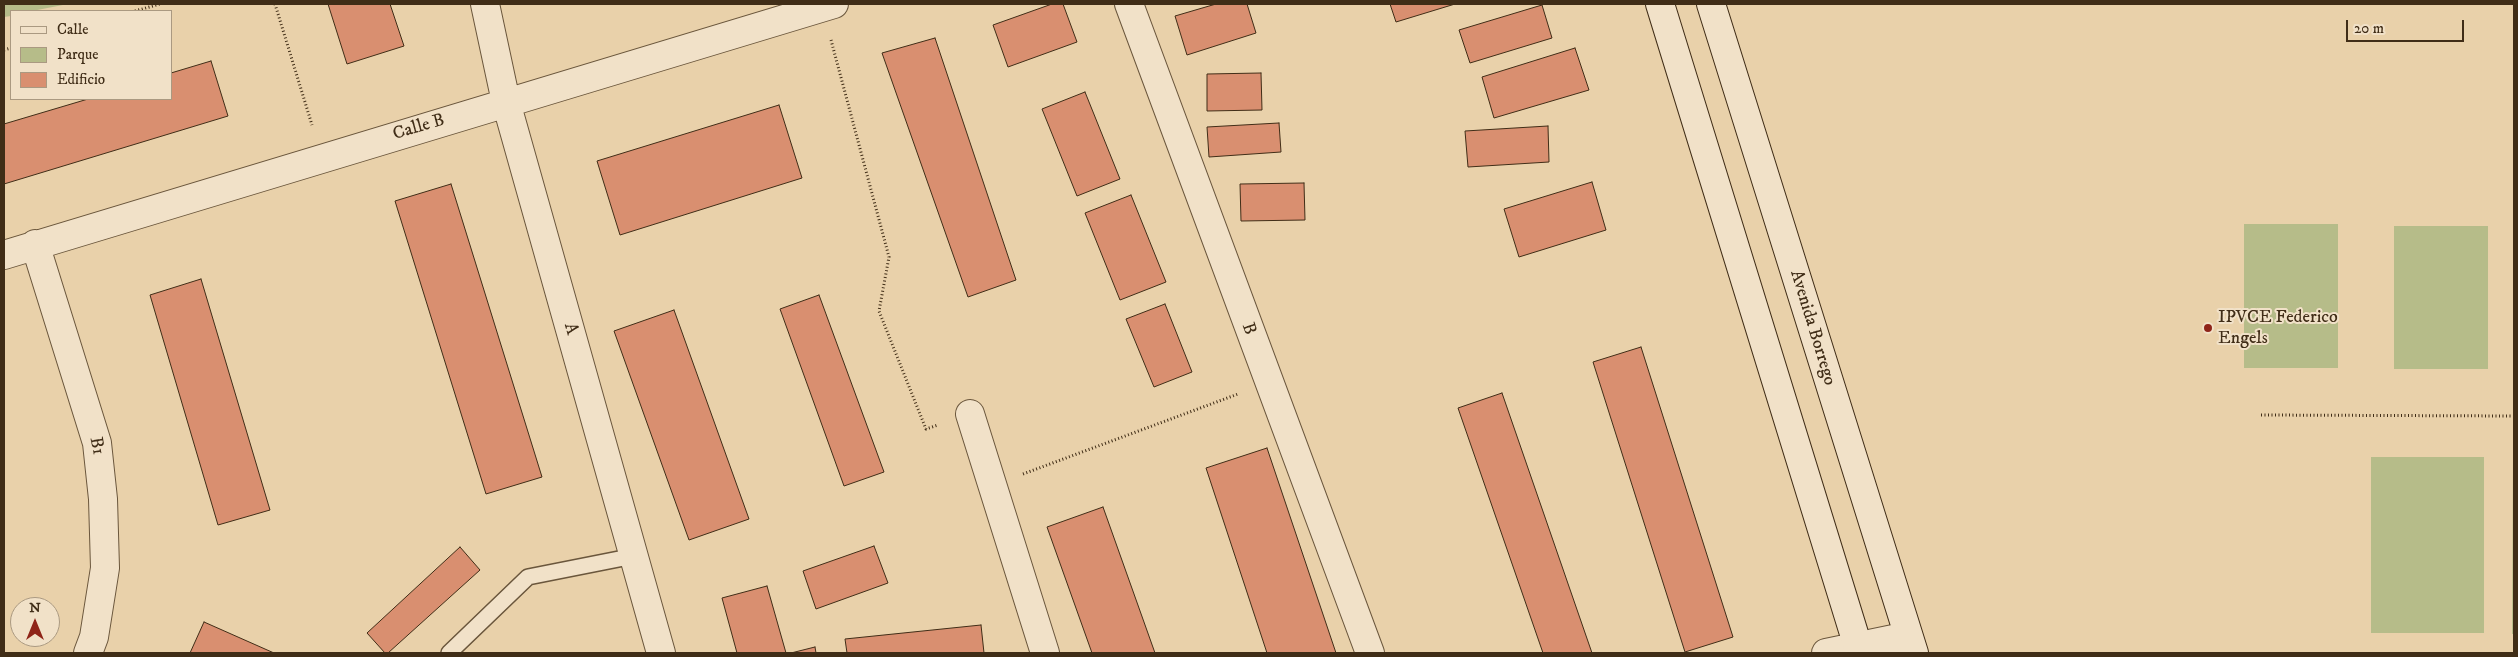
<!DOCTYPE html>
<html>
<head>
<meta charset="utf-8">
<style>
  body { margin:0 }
  #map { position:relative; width:2518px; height:657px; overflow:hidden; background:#e9d1aa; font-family:"IM FELL DW Pica",serif }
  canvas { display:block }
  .frame { position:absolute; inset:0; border:5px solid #402d17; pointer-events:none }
  .legend { position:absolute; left:10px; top:10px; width:162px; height:90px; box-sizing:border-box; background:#f1e1c8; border:1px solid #aa9981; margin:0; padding:6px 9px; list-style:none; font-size:15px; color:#402d17 }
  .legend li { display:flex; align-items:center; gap:10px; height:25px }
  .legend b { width:25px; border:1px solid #aa9981 }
  .north { position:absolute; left:10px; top:597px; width:50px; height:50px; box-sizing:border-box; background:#f1e1c8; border:1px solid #aa9981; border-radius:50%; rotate:0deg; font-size:14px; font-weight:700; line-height:20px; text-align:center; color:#402d17 }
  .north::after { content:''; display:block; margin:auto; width:18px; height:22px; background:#8f2418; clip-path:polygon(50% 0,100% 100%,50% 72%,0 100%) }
  .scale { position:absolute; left:2346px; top:20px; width:118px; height:22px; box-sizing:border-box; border:2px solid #402d17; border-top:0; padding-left:6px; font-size:15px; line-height:18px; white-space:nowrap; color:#402d17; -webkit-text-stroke:4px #f1e1c8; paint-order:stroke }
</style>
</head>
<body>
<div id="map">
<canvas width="2518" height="657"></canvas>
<div class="frame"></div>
<ul class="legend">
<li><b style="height:6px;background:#f1e1c8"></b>Calle</li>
<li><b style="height:14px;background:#b6bc89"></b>Parque</li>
<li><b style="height:14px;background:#d98f70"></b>Edificio</li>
</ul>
<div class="north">N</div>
<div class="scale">20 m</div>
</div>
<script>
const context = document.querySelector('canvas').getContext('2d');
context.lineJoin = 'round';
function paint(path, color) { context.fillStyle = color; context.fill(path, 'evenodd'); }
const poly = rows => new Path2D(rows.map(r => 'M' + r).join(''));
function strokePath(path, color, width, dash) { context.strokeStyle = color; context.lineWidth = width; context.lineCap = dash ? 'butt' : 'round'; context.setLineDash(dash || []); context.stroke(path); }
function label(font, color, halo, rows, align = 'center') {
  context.font = font + ' "IM FELL DW Pica",serif'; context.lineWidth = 4; context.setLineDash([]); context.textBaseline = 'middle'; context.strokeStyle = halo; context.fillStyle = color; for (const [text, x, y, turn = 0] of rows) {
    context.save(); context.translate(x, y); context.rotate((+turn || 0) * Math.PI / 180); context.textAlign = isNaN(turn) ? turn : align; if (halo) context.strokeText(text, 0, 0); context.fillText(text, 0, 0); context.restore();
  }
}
paint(poly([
  [4,4,68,4,32,11,11,11,11,16,4,17],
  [2244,224,2338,224,2338,368,2244,368],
  [2394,226,2488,226,2488,369,2394,369],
  [2371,457,2484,457,2484,633,2371,633],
  [2513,458,2514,458,2514,634,2512,634]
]), '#b6bc89');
const building = poly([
  [328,4,390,4,404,46,347,64,328,4],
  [1052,4,1063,4,1077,42,1008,67,993,25,1052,4],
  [1216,4,1247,4,1256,33,1187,55,1175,16,1216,4],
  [1390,4,1455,4,1396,22,1390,4],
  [1542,5,1552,38,1470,63,1459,30,1542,5],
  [935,38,1016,280,968,297,882,53,935,38],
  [1575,48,1589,90,1494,118,1482,77,1575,48],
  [211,61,228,116,4,184,4,124,88,99,171,99,171,73,211,61],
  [1261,73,1262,110,1207,111,1207,74,1261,73],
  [1085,92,1120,179,1077,196,1042,109,1085,92],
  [779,105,802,178,620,235,597,161,779,105],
  [1279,123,1281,152,1209,157,1207,127,1279,123],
  [1548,126,1549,162,1468,167,1465,131,1548,126],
  [1592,182,1606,230,1519,257,1504,209,1592,182],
  [1304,183,1305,220,1241,221,1240,184,1304,183],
  [451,184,542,477,486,494,395,201,451,184],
  [1131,195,1166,282,1120,300,1085,213,1131,195],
  [201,279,270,510,218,525,150,295,201,279],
  [819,295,884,472,844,486,780,309,819,295],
  [1165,304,1192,372,1154,387,1126,319,1165,304],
  [674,310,749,519,689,540,614,331,674,310],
  [1641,347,1733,637,1685,652,1593,362,1641,347],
  [1502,393,1592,653,1543,653,1458,408,1502,393],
  [1267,448,1336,653,1267,653,1206,468,1267,448],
  [1103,507,1155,653,1092,653,1047,527,1103,507],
  [874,546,888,583,816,609,803,571,874,546],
  [460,547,480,570,388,653,385,653,367,633,460,547],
  [767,586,786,653,737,653,722,598,767,586],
  [204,622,274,653,190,653,204,622],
  [981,625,984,653,847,653,845,639,981,625],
  [815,647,816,653,791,653,815,647]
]);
paint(building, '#d98f70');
strokePath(building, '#402d17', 1);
const service = poly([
  [449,653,528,577,634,556]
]);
const minor = poly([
  [485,4,506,102,661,653],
  [1129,4,1370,653],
  [35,244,97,443,103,499,105,568,94,637,88,653],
  [4,255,834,4],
  [970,414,1045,653],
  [1826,653,1908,636]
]);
const secondary = poly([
  [1660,4,1860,653],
  [1711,4,1914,653]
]);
strokePath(service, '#6a563c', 18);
strokePath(minor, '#6a563c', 30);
strokePath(secondary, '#402d17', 30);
strokePath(poly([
  [275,4,312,125],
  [135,11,160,4],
  [831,40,889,257,879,311,926,429,938,425],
  [4,50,11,48],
  [2261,415,2514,416],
  [1023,474,1238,394]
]), '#402d17', 3, [1, 2.5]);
strokePath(service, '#f1e1c8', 15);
strokePath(minor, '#f1e1c8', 28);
strokePath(secondary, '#f1e1c8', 28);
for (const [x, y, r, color] of [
  [2208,328,5,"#8f2418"]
]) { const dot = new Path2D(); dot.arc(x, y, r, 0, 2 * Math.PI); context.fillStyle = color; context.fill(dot); strokePath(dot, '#f1e1c8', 2); }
label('18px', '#402d17', '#f1e1c8', [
  ["Calle B",419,128,-17],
  ["Avenida Borrego",1812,328,73],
  ["A",570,329,74],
  ["B",1248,329,70],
  ["B1",96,446,79]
]);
label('18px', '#402d17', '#f1e1c8', [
  ["IPVCE Federico",2218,318],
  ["Engels",2218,339]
], 'left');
</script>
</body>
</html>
